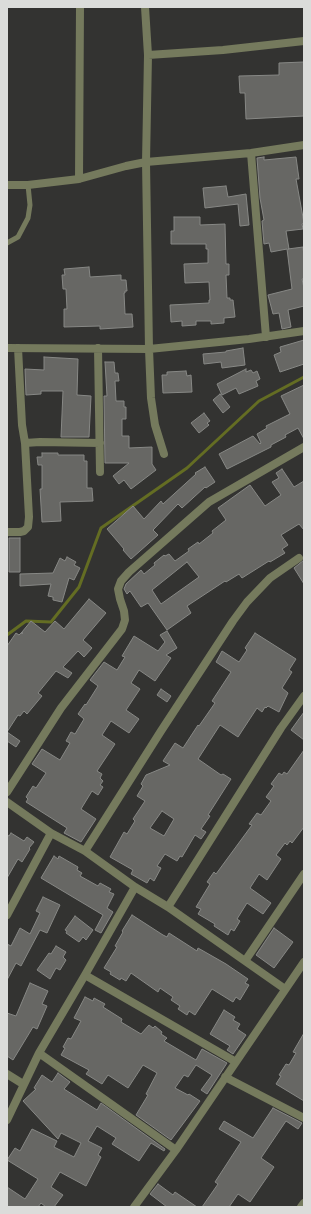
<!DOCTYPE html>
<html>
<head>
<meta charset="utf-8">
<style>
  body { margin:0 }
  #map { position:relative; width:311px; height:1214px; overflow:hidden; background:#333331; font-family:Helvetica,sans-serif }
  canvas { display:block }
  .frame { position:absolute; inset:0; border:8px solid #dbdcda; pointer-events:none }
</style>
</head>
<body>
<div id="map">
<canvas width="311" height="1214"></canvas>
<div class="frame"></div>
</div>
<script>
const context = document.querySelector('canvas').getContext('2d');
context.lineJoin = 'round';
const poly = rows => new Path2D(rows.map(r => 'M' + r).join(''));
function strokePath(path, color, width, dash) { context.strokeStyle = color; context.lineWidth = width; context.lineCap = dash ? 'butt' : 'round'; context.setLineDash(dash || []); context.stroke(path); }
function paint(path, color) { context.fillStyle = color; context.fill(path, 'evenodd'); }
strokePath(poly([
  [7,635,26,621,51,622,79,587,101,528,187,468,259,401,304,377]
]), '#646d23', 3);
const building = poly([
  [304,62,304,116,246,119,245,93,240,93,239,76,279,75,279,63,304,62],
  [264,157,264,160,296,157,299,179,296,179,304,223,302,224,303,229,286,231,289,249,288,249,303,247,304,256,304,279,302,279,304,288,304,306,288,310,291,327,282,329,279,313,273,314,268,295,292,289,287,249,271,252,269,243,264,244,262,221,264,220,260,198,257,158,264,157],
  [226,186,228,197,246,194,249,225,240,226,238,204,205,208,203,188,226,186],
  [174,217,200,217,200,225,225,224,226,264,229,264,229,275,226,275,227,298,230,298,230,300,233,300,235,317,224,318,224,323,211,324,211,321,196,321,196,325,182,326,182,321,171,322,170,305,209,303,209,300,210,300,209,282,185,283,184,264,208,263,208,249,206,249,206,244,171,244,171,231,174,231,174,217],
  [89,267,90,277,121,275,121,280,126,280,127,291,125,291,125,293,124,293,125,314,132,314,133,327,100,329,100,326,64,327,64,309,67,309,66,289,63,289,62,275,65,275,64,269,89,267],
  [304,340,304,364,280,372,274,355,281,352,280,347,304,340],
  [243,348,245,365,222,368,221,362,204,364,203,354,226,352,226,351,243,348],
  [44,357,78,359,77,395,91,396,89,437,61,437,63,391,41,391,41,394,26,395,25,369,44,370,44,357],
  [105,362,114,362,115,373,118,373,119,381,115,381,116,401,124,401,124,407,126,407,126,419,122,419,122,436,129,436,129,448,152,447,152,464,156,470,131,489,124,480,119,484,113,476,129,463,105,463,104,396,107,396,105,362],
  [246,369,246,372,251,370,253,373,257,371,260,379,256,381,258,386,239,394,236,388,222,395,217,384,246,369],
  [186,371,187,376,191,375,192,392,163,393,162,375,167,375,167,372,186,371],
  [304,385,304,439,298,428,285,435,286,437,271,445,271,447,227,469,219,454,253,436,260,444,261,443,257,434,267,428,266,426,290,414,281,396,304,385],
  [220,394,230,407,223,413,213,400,220,394],
  [204,413,210,421,207,423,209,425,199,433,191,423,204,413],
  [42,453,58,453,58,455,84,455,84,461,87,461,87,488,92,488,93,501,60,502,61,521,42,522,40,489,42,489,42,465,38,465,37,457,42,457,42,453],
  [205,467,215,482,206,488,205,487,182,508,178,504,153,530,158,535,131,559,123,550,124,549,107,529,133,506,144,519,161,501,163,504,196,474,195,473,205,467],
  [282,469,294,487,304,481,304,530,299,524,281,535,288,545,282,549,285,553,270,562,269,561,242,578,239,574,226,582,225,581,187,606,191,613,167,630,148,603,141,607,130,591,127,594,124,589,126,584,141,570,144,574,155,565,154,563,164,555,165,556,169,554,175,561,189,551,188,549,198,542,199,544,213,533,212,531,226,520,218,508,250,485,265,506,281,495,272,482,279,478,276,473,282,469],
  [187,562,199,577,161,604,152,590,187,562],
  [20,538,20,572,9,572,9,538,20,538],
  [67,557,76,562,74,565,80,568,74,580,69,578,62,602,53,600,53,597,48,596,51,584,20,586,20,574,53,573,60,558,65,561,67,557],
  [304,560,304,584,294,568,304,560],
  [89,599,106,613,83,640,92,648,84,657,78,651,63,667,72,673,68,678,56,671,38,693,42,696,27,714,24,711,20,716,18,715,7,732,20,741,16,747,7,741,7,646,16,633,19,635,22,632,22,634,22,632,31,621,45,632,55,621,64,629,89,599],
  [167,631,177,648,166,655,171,658,155,681,139,670,131,683,140,689,126,710,139,719,129,733,111,721,102,735,115,744,97,771,102,774,100,778,103,781,100,785,103,787,98,795,92,791,81,809,96,819,81,842,64,833,67,828,26,802,28,799,26,797,33,786,36,788,46,773,32,764,42,749,60,760,70,743,66,741,71,732,75,734,84,719,78,714,85,704,86,705,98,686,90,680,104,662,117,670,125,657,122,656,134,636,158,651,165,642,160,635,167,631],
  [255,633,296,659,289,670,292,672,282,688,288,693,279,712,268,706,266,708,265,707,262,712,257,708,238,737,220,725,198,759,221,775,223,774,231,779,208,815,210,816,201,829,206,832,201,839,195,835,182,857,180,856,177,861,165,854,157,866,161,868,154,881,150,878,147,883,131,874,133,870,110,857,124,832,127,834,135,821,133,819,145,801,137,796,143,786,141,784,146,775,170,765,163,761,175,743,183,748,198,725,199,726,215,703,212,701,231,672,216,662,222,651,239,662,247,650,245,648,255,633],
  [162,811,174,819,164,836,150,828,162,811],
  [161,689,171,696,167,702,157,695,161,689],
  [304,712,304,740,291,730,304,712],
  [304,750,304,827,292,843,290,841,287,845,285,843,276,855,281,859,267,880,259,874,250,888,271,903,263,914,247,903,237,919,240,921,234,931,231,929,228,935,214,926,215,924,198,914,201,909,196,907,210,884,207,882,214,872,216,874,252,825,249,824,257,813,261,815,271,801,266,797,274,786,271,784,279,773,282,775,284,772,287,774,304,750],
  [11,833,24,841,27,837,34,842,29,848,30,849,22,862,18,859,7,878,7,835,9,836,11,833],
  [54,856,58,859,59,856,78,867,77,870,82,873,80,876,98,886,100,883,111,889,109,892,114,894,107,908,113,912,101,933,95,930,103,915,41,878,54,856],
  [43,897,60,905,47,933,40,930,21,966,16,963,7,980,7,944,11,946,20,928,30,934,40,913,36,911,43,897],
  [132,915,163,935,167,937,169,933,197,951,198,948,226,964,248,979,245,983,249,985,240,1000,236,997,233,1002,212,989,195,1015,189,1011,187,1015,178,1009,180,1006,171,1000,173,997,160,988,158,992,131,973,126,981,121,978,120,980,110,974,111,972,104,968,117,947,115,946,123,932,122,931,132,915],
  [75,916,93,930,86,940,83,937,79,942,66,933,67,931,65,930,75,916],
  [274,928,293,942,274,968,256,955,274,928],
  [56,946,66,952,63,957,66,960,60,970,56,968,50,979,37,970,49,953,51,954,56,946],
  [30,983,48,991,42,1004,47,1006,37,1029,33,1027,13,1060,7,1056,7,1013,16,1016,30,983],
  [85,997,93,1001,94,998,105,1004,103,1007,122,1019,121,1022,141,1034,149,1025,153,1028,155,1026,162,1032,161,1034,167,1038,164,1041,196,1060,202,1049,227,1063,207,1094,201,1090,212,1075,196,1065,188,1077,184,1075,175,1088,188,1095,189,1094,200,1101,171,1140,136,1115,148,1095,146,1094,157,1073,143,1065,128,1088,108,1075,102,1084,86,1074,89,1070,61,1055,65,1048,63,1047,68,1038,71,1039,81,1021,74,1018,85,997],
  [224,1010,235,1017,233,1020,240,1024,237,1029,246,1035,233,1054,227,1050,230,1046,210,1034,224,1010],
  [304,1033,304,1101,276,1084,281,1076,279,1075,286,1064,289,1065,296,1053,293,1052,304,1033],
  [58,1073,70,1082,64,1089,97,1110,101,1103,165,1149,164,1151,151,1143,139,1161,112,1144,116,1138,97,1126,88,1141,102,1148,98,1155,101,1157,86,1186,60,1172,51,1187,63,1195,54,1207,46,1207,41,1203,38,1207,7,1207,7,1187,25,1199,38,1179,7,1160,15,1148,20,1151,32,1129,57,1141,54,1147,74,1157,81,1143,61,1133,58,1139,23,1101,36,1089,34,1088,42,1075,52,1082,58,1073],
  [273,1108,302,1123,298,1129,286,1121,261,1158,274,1167,250,1202,238,1194,229,1207,202,1207,218,1184,215,1182,241,1142,219,1129,224,1121,253,1138,273,1108],
  [158,1184,173,1195,175,1192,197,1207,167,1207,150,1194,158,1184]
]);
paint(building, '#676764');
strokePath(building, '#878885', 1);
strokePath(poly([
  [7,243,18,237,28,218,30,205,28,185]
]), '#757a5d', 5);
strokePath(poly([
  [145,7,148,55,146,162,149,349,151,398,155,425,164,454],
  [148,55,223,50,304,41],
  [251,153,266,337],
  [79,179,80,7],
  [7,185,28,185,79,179,126,166,146,162,251,153,304,145],
  [7,348,149,349,249,339,304,331],
  [18,348,22,425,25,443,40,442,100,443],
  [98,348,100,472],
  [7,532,20,532,24,531,28,527,29,517,25,443],
  [7,792,61,708,122,629,125,620,124,611,120,599,118,589,121,581,129,572,209,502,304,447],
  [7,802,51,833,85,851,135,887,168,907,285,989],
  [85,851,161,731,233,621,247,602,270,578,299,558],
  [168,907,281,728,304,696],
  [7,915,51,833],
  [245,961,304,874],
  [85,975,236,1062],
  [39,1053,176,1150],
  [7,1074,23,1084],
  [225,1077,304,1118],
  [7,1120,39,1053,85,975,135,887],
  [134,1207,176,1150,304,962],
  [301,1207,304,1203]
]), '#757a5d', 8);
</script>
</body>
</html>
